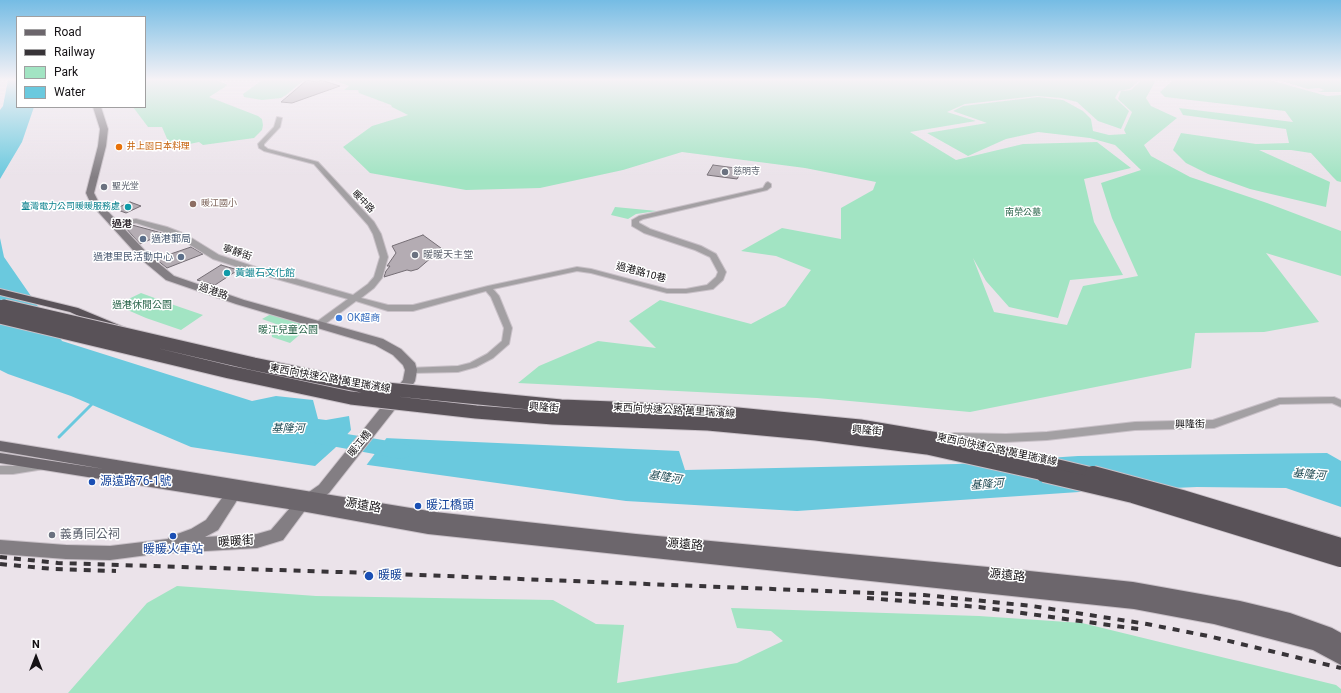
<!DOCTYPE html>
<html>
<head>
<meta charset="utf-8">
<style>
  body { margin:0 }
  #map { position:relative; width:1341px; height:693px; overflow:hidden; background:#ebe3ea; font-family:Roboto,sans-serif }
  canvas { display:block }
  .legend { position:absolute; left:16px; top:16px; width:130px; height:92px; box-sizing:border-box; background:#fff; border:1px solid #a1a0a1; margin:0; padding:5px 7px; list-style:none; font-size:12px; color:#141114 }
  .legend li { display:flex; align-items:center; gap:8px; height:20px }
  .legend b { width:20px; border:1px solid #a1a0a1 }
  .north { position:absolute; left:16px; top:637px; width:40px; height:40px; -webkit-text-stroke:3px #fff; paint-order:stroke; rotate:0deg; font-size:11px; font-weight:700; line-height:16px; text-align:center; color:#141114 }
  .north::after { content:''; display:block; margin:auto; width:14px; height:18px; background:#141114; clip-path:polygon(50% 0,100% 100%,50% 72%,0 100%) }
</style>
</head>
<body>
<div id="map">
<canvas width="1341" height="693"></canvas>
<ul class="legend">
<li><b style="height:5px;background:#6c666c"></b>Road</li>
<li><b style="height:5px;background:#383438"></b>Railway</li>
<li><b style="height:11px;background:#a2e4c3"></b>Park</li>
<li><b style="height:11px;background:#6ac9de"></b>Water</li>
</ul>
<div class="north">N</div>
</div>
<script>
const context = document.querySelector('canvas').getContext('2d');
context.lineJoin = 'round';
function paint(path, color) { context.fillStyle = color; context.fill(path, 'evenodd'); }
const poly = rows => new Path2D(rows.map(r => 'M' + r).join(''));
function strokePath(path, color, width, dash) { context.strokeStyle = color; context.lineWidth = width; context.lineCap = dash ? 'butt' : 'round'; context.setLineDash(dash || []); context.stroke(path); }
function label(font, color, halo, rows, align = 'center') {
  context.font = font + ' Roboto,"Noto Sans TC",sans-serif'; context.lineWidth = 3; context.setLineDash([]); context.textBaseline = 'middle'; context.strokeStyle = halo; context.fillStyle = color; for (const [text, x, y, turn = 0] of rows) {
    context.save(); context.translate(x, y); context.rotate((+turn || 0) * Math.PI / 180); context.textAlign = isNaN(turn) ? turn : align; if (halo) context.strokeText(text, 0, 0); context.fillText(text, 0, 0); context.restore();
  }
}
paint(poly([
  [145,80,217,80,228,85,209,97,258,116,262,119,263,125,262,130,254,138,203,145,199,142,166,149,157,147,168,141,162,127,148,127,133,107,145,107],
  [262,80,304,80,286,95,281,98,262,100,244,97,243,94],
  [333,80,1140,80,1130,89,1119,91,1115,98,1129,111,1121,129,1098,121,1077,102,1061,98,1037,96,965,104,947,112,976,121,910,132,956,160,1023,144,1097,142,1131,168,1084,179,1094,222,1123,275,1070,280,1058,318,1009,307,986,281,973,258,994,312,1067,325,1083,286,1138,276,1112,218,1101,183,1141,170,1115,145,1090,138,1038,132,1006,139,968,156,927,133,987,123,953,111,963,106,1038,97,1063,100,1083,111,1091,119,1093,131,1109,135,1126,134,1124,130,1132,112,1118,99,1121,91,1131,90,1141,80,1156,80,1146,98,1151,106,1177,118,1144,145,1151,156,1190,177,1267,203,1341,231,1341,276,1266,253,1319,322,1264,332,1195,333,1191,368,970,412,817,398,518,383,539,366,598,341,656,348,629,321,660,300,751,324,785,306,811,270,776,256,741,251,782,228,841,239,841,208,873,190,876,182,805,168,682,152,623,170,540,188,466,190,370,173,343,147,372,126,408,115,392,107,391,105,359,93,358,90,344,90,349,86],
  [1173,80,1270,80,1327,96,1341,95,1341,182,1337,181,1332,176,1311,153,1291,150,1259,150,1330,182,1326,207,1250,189,1208,174,1186,163,1173,150,1181,133,1256,144,1289,143,1286,129,1183,115,1179,108,1293,122,1285,111,1165,97,1160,92],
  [1278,80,1341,80,1341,92,1318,92,1324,90,1319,88,1308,89],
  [615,207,657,211,636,214,628,219,611,215],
  [141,293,171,304,203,315,181,330,146,318,116,305],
  [271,314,311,325,290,343,272,337,271,328,276,324,262,319],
  [177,586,316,596,553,600,596,624,624,625,617,683,737,663,783,641,771,631,737,628,731,608,979,616,1082,623,1336,685,1341,689,1341,693,68,693,147,603]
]), '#a2e4c3');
paint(poly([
  [8,80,17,80,17,107,34,107,22,142,0,179,0,110,3,106],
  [0,238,4,257,62,341,252,401,276,396,313,400,318,419,326,420,349,416,351,430,335,448,315,466,191,447,71,396,8,374,0,370],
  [384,438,679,451,685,470,957,464,1078,456,1327,453,1341,461,1341,507,1286,488,1197,487,1079,492,797,511,626,501,361,464]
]), '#6ac9de');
paint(poly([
  [388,436,365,467,360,466,360,463,382,437]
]), '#ebe3ea');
strokePath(poly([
  [59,437,93,403]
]), '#6ac9de', 3);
paint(poly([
  [317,429,401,443,408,445,412,451,408,457,401,459,310,442,307,437,310,432,317,429]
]), '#6ac9de');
const building = poly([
  [307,80,317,82,321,80,340,86,292,103,281,102,307,80],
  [713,165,743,169,737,179,707,175,713,165],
  [130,202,141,206,126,213,115,209,130,202],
  [132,225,162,233,163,234,140,244,124,226,132,225],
  [423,235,445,251,432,257,418,269,411,271,407,270,384,277,386,271,390,266,387,266,396,253,392,246,423,235],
  [191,247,203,254,167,268,156,259,191,247],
  [221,265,238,270,215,285,197,280,221,265]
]);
paint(building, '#b4acb3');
strokePath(building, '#756e75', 1);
const street = poly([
  [277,117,282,118,280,127,264,144,264,146,268,149,318,162,374,222,381,234,388,257,382,278,374,288,361,298,388,305,413,305,488,286,577,267,591,269,667,289,686,289,707,285,716,277,718,272,710,257,695,250,644,233,632,226,632,220,639,216,763,188,766,183,768,182,771,184,771,187,767,190,643,219,639,221,639,223,650,229,701,246,716,254,726,272,723,280,713,289,686,293,667,293,591,273,577,271,493,289,499,296,512,328,509,344,493,358,476,367,458,372,411,373,406,370,408,368,458,366,470,363,487,354,502,341,504,328,491,297,486,291,413,311,388,311,356,301,321,327,318,328,314,325,315,323,348,299,259,274,213,259,179,238,161,231,136,223,113,226,109,224,113,222,136,219,167,227,185,234,219,255,265,270,353,295,368,284,374,277,380,257,373,234,368,225,314,164,264,151,259,148,258,144,274,127,277,117],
  [428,397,473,401,476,402,478,404,476,406,473,407,425,402,423,400,425,398,428,397],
  [1334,397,1341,400,1341,407,1332,403,1280,404,1214,428,1135,430,1047,440,1006,442,954,441,950,440,949,437,950,434,954,433,1006,434,1047,432,1135,422,1213,420,1279,398,1334,397],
  [40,462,44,463,45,466,44,469,13,474,0,474,0,466,13,466,40,462]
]);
const secondary = poly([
  [93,107,101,107,108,129,106,146,94,193,98,201,150,256,174,276,244,300,383,339,401,349,415,363,417,370,415,381,407,394,329,493,306,509,283,540,257,548,155,554,110,560,66,559,0,554,0,540,66,545,110,546,168,539,169,537,191,529,206,520,233,483,238,481,243,483,245,487,243,491,218,530,205,537,257,534,271,530,296,501,319,485,403,380,405,370,403,365,393,355,375,345,236,304,166,280,142,260,91,204,86,193,98,146,100,129,93,107]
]);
const primary = poly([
  [0,441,435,512,636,534,1020,570,1133,582,1240,601,1290,613,1332,628,1341,633,1341,665,1313,650,1214,624,1134,609,428,534,301,511,0,463,0,453,104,469,0,451,0,441]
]);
const highway = poly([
  [0,289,78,308,126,328,128,331,126,334,118,334,70,312,0,295,0,289]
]);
strokePath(street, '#c9c1c8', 2);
strokePath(secondary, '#c9c1c8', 2);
strokePath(primary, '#c9c1c8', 2);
strokePath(highway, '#c9c1c8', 2);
paint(street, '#a3a0a3');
paint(secondary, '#837e83');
paint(primary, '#6c666c');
paint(highway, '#595258');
strokePath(poly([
  [0,557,58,563,370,573,924,595,1032,606,1147,624,1208,636,1341,668],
  [0,564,53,569,116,571],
  [867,598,979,607,1145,630]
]), '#383438', 4, [7, 7]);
const highwayBridgeFar2 = poly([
  [0,305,8,307]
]);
const highwayBridgeFar1 = poly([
  [4,306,254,364,366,387,561,406,717,412,860,426,967,444,1096,475],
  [0,317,229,372,351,398,476,412,553,418,708,424,816,434,927,448,1048,475]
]);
const highwayBridge = poly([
  [1044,474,1133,495,1341,559],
  [1093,474,1182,498,1341,546]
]);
strokePath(highwayBridgeFar2, '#c9c1c8', 12, []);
strokePath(highwayBridgeFar1, '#c9c1c8', 15, []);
strokePath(highwayBridge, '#c9c1c8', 18, []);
strokePath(highwayBridgeFar2, '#595258', 10);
strokePath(highwayBridgeFar1, '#595258', 13);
strokePath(highwayBridge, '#595258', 16);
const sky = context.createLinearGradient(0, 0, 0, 177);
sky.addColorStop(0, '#75bce4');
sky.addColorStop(0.45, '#f6f2f6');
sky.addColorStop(1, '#f6f2f600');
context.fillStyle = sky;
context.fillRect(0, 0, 1341, 177);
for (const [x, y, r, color] of [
  [119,147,4,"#e8710a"],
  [725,172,4,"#6b7280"],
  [104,187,4,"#6b7280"],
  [193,204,4,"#8d6e63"],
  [128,207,4,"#0f9aa8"],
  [143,239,4,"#5c6f8a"],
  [415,255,4,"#6b7280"],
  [181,257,4,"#5c6f8a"],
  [227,273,4,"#0f9aa8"],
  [339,318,4,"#3f7fe0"],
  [92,482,4,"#1a4fb4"],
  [418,506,4,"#1a4fb4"],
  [52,535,4,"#6b7280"],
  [173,536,4,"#1a4fb4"],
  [369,576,5,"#1a4fb4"]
]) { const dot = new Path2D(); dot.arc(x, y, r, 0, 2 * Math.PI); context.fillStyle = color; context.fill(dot); strokePath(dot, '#fff', 1.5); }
label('9px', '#c56008', '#fff', [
  ["井上園日本料理",127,147]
], 'left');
label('9px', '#5b616d', '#fff', [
  ["慈明寺",733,172],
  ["聖光堂",112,187]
], 'left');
label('9px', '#141114', '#fff', [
  ["暖中路",363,202,46]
]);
label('9px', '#785e54', '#fff', [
  ["暖江國小",201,204]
], 'left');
label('9px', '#0d838f', '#fff', [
  ["臺灣電力公司暖暖服務處",120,207]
], 'right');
label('9px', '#286349', '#fff', [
  ["南榮公墓",1023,213]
]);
label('bold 10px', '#352f35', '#fff', [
  ["過港",122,224]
]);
label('10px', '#4e5e75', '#fff', [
  ["過港郵局",151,239],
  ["過港里民活動中心",173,257,"right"]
], 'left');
label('10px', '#141114', '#fff', [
  ["寧靜街",237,253,18],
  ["過港路10巷",641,273,15],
  ["過港路",213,292,19],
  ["東西向快速公路 萬里瑞濱線",330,379,10],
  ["興隆街",544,408,4],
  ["東西向快速公路 萬里瑞濱線",674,411,3],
  ["興隆街",1190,425,-1],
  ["興隆街",867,431,4],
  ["暖江橋",360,444,-51],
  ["東西向快速公路 萬里瑞濱線",997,450,12]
]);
label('10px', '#5b616d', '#fff', [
  ["暖暖天主堂",423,255]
], 'left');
label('10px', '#0d838f', '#fff', [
  ["黃蠟石文化館",235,273]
], 'left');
label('10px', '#286349', '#fff', [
  ["過港休閒公園",142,305],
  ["暖江兒童公園",288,330]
]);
label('10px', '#366cbe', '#fff', [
  ["OK超商",347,318]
], 'left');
label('italic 11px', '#204b54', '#fff', [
  ["基隆河",288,429],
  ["基隆河",1309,475,5],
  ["基隆河",665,478,9],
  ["基隆河",987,485,-4]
]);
label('12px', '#164399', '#fff', [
  ["源遠路76-1號",100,482],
  ["暖江橋頭",426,506],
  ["暖暖火車站",173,550,"center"],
  ["暖暖",378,576]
], 'left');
label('12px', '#141114', '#fff', [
  ["源遠路",363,506,10],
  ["暖暖街",236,542,-4],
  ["源遠路",685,545,5],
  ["源遠路",1007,576,6]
]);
label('12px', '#5b616d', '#fff', [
  ["義勇同公祠",60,535]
], 'left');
</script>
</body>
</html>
